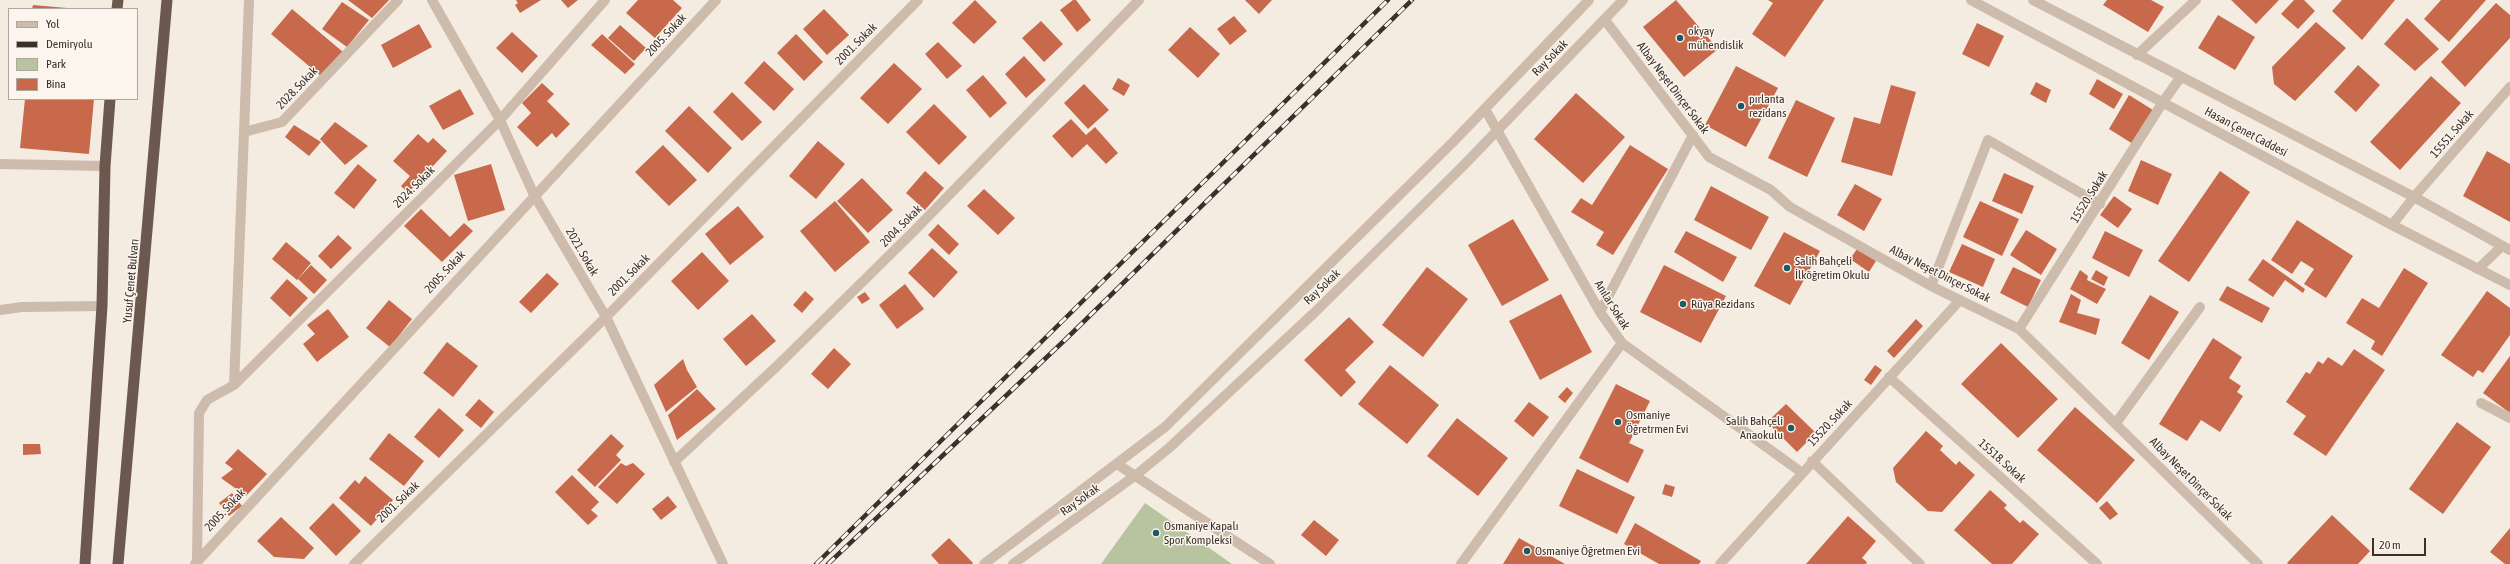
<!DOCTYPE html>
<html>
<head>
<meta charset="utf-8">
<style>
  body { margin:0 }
  #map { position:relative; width:2510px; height:564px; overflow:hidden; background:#f4ebe1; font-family:"Asap Condensed",sans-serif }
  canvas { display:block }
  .legend { position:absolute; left:8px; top:8px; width:130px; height:92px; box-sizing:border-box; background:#fbf5ee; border:1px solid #aea6a0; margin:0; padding:5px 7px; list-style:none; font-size:12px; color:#3b302b }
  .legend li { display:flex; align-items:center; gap:8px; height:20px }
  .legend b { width:20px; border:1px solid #aea6a0 }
  .scale { position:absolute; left:2372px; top:538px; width:54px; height:18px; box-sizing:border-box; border:2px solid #3b302b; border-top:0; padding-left:5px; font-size:12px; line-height:14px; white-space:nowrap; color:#3b302b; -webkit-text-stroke:3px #fbf5ee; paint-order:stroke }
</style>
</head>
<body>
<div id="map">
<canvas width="2510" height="564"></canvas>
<ul class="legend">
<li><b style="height:5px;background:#cdbbac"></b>Yol</li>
<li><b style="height:5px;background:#3b302b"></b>Demiryolu</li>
<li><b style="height:11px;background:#b8c4a0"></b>Park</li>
<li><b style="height:11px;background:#c8694b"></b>Bina</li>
</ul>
<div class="scale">20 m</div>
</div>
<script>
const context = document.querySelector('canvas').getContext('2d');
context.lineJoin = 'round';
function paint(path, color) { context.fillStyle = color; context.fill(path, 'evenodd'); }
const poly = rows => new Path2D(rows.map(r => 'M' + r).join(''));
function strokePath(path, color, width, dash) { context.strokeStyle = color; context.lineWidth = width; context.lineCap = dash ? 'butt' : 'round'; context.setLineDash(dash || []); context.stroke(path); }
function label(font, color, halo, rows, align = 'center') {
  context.font = font + ' "Asap Condensed",sans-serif'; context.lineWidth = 3; context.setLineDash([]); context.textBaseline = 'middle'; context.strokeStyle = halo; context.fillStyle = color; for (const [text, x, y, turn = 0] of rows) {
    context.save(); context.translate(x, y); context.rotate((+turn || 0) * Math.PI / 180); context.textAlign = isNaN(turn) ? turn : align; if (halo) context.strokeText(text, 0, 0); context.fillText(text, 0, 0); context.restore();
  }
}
paint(poly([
  [1145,503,1232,564,1101,564]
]), '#b8c4a0');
paint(poly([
  [348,0,389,0,372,18],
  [516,0,541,0,520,13,515,5,518,3],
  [561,0,578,0,568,8],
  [638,0,673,0,682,8,655,38,626,13],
  [975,0,997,22,974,44,952,23],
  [1073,0,1076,0,1091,20,1077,32,1060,10],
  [1245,0,1272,0,1259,14],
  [1676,0,1718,49,1684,77,1643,27],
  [1768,0,1824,0,1785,57,1752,34,1773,3],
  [2107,0,2151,0,2164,7,2148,32,2103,5],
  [2231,0,2279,0,2256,24],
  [2294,0,2304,0,2315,11,2298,29,2281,14],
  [2342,0,2395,0,2362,40,2332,11],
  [2441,0,2486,0,2449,42,2424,19],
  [342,2,369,20,347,47,322,29],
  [2496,3,2510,15,2510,38,2465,87,2441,62],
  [33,5,67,8,67,9,32,9],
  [292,9,343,52,322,77,271,34],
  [824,9,849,35,827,55,803,29],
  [2218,15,2255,37,2235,70,2198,48],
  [1234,16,1247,31,1230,45,1217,29],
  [2407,18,2439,49,2415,71,2384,44],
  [1041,21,1063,44,1044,62,1022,38],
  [2316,22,2346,48,2295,101,2274,84,2272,67],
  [1977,23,2004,36,1989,67,1962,54],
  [419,24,432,47,393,68,381,45],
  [620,25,646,48,634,61,608,38],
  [1190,27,1220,54,1198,78,1168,50],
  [512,32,538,56,522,73,496,48],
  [602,34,635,64,625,74,591,45],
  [796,34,823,62,804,81,777,53],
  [938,42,962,66,947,79,925,54],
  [1024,56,1046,80,1026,98,1005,74],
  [764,61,794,89,774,111,744,83],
  [894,63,922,89,888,124,860,98],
  [2358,65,2380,85,2356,112,2334,92],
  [1736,66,1778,88,1746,147,1705,125],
  [983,75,1007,103,990,118,966,90],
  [2431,76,2461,103,2400,170,2370,142],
  [1118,78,1130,85,1124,96,1112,89],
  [2097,79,2123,94,2114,109,2089,94],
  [2036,82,2051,90,2046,103,2030,94],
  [542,83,554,94,547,101,570,124,556,138,552,133,537,147,517,127,531,113,522,103],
  [1084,84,1109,110,1088,129,1064,103],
  [1891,85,1916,92,1892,176,1841,162,1854,117,1880,124],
  [460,89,474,114,443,130,429,106],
  [732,92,762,122,742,141,713,112],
  [1576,93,1625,137,1583,183,1534,139],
  [2129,95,2153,110,2133,144,2109,129],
  [25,99,94,99,89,154,20,148],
  [1796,100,1835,118,1807,177,1768,158],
  [934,104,967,137,939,165,906,132],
  [689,106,732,148,708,173,665,131],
  [1071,119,1086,135,1095,127,1118,153,1106,164,1087,144,1072,158,1052,136],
  [335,122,368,146,345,165,320,139],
  [294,125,321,142,309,156,285,137],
  [418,134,428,143,433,138,447,151,408,193,401,186,410,176,393,161],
  [818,141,845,164,816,199,789,176],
  [663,145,697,180,669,206,635,172],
  [1630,145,1668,169,1613,255,1596,245,1604,232,1571,212,1581,198,1592,205],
  [2487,151,2510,164,2510,222,2463,196],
  [2141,160,2172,174,2158,205,2128,191],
  [358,164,377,180,354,209,334,193],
  [491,164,505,210,468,221,454,175],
  [925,171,944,188,925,210,906,193],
  [2220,171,2250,192,2189,282,2158,261],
  [2004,173,2034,186,2022,214,1992,201],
  [862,178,893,210,868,233,837,201],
  [1855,184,1882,199,1864,231,1837,215],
  [1711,186,1769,217,1751,250,1694,220],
  [984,189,1015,218,998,235,967,206],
  [2114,196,2132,209,2118,228,2100,215],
  [835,201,870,242,835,272,800,231],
  [1980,201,2019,219,2002,256,1963,237],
  [738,206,764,237,730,265,705,234],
  [421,209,450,237,464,223,473,231,442,262,404,226],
  [1513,219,1549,280,1502,306,1468,245],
  [2297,220,2353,256,2326,298,2304,284,2314,269,2301,261,2292,274,2271,260],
  [938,224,959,244,949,255,928,235],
  [2026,230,2057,249,2041,275,2010,255],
  [1686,231,1737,257,1723,282,1674,252],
  [2105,231,2143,250,2129,277,2092,258],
  [1784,232,1820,251,1790,305,1754,286],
  [338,235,352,248,331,269,318,256],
  [286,242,311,263,297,280,272,259],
  [1962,244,1995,259,1983,287,1949,272],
  [932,248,958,272,934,298,908,273],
  [1857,249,1876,261,1869,272,1850,259],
  [702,252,729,281,698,310,671,281],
  [2263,259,2305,289,2303,293,2285,280,2273,297,2248,280],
  [311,265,327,280,314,294,298,279],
  [1664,265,1726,296,1701,343,1640,312],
  [1427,267,1468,299,1423,357,1382,325],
  [2013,267,2041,280,2028,307,2000,293],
  [2404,268,2428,283,2382,356,2371,349,2375,341,2346,323,2362,298,2379,308],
  [2080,270,2088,276,2087,280,2106,289,2097,304,2070,289],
  [2096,270,2108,277,2104,286,2091,279],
  [547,273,559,284,531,313,519,302],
  [287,279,308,298,290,317,270,298],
  [905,284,924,309,897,329,879,305],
  [2227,286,2270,308,2262,323,2219,300],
  [805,291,814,299,802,313,793,305],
  [2487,291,2510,308,2510,335,2483,373,2478,370,2473,377,2441,355],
  [865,292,870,299,862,304,857,297],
  [1561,294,1592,352,1540,380,1509,321],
  [2071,294,2081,300,2077,313,2100,319,2096,335,2059,322],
  [2150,295,2179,312,2149,360,2121,343],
  [389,300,412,319,390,347,366,328],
  [328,309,349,337,317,362,303,344,315,334,307,325],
  [752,314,776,341,746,366,723,339],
  [1349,317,1374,342,1345,370,1356,382,1341,397,1304,360],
  [1916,319,1923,326,1894,358,1887,351],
  [2213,338,2242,357,2229,378,2241,386,2237,392,2243,396,2220,432,2201,420,2187,441,2159,424],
  [447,342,478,366,453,397,423,373],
  [2001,343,2058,399,2018,438,1961,384],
  [834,348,851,364,828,389,811,374],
  [2354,349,2385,370,2326,456,2293,434,2306,416,2286,402,2306,372,2310,374,2318,361,2323,364,2328,357,2342,366],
  [2510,356,2510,413,2483,393],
  [683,359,687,370,697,387,666,412,654,385],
  [1390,365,1439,405,1407,444,1358,404],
  [1875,365,1882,370,1871,385,1864,380],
  [1616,384,1650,401,1629,443,1644,450,1628,483,1579,458],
  [1567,387,1573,393,1565,403,1558,397],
  [697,389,716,409,677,440,668,415],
  [479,399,494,412,481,428,465,415],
  [1529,402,1549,417,1533,437,1514,421],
  [1786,404,1816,433,1797,452,1767,422],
  [2075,407,2135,460,2097,503,2037,450],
  [439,408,464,430,439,458,414,437],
  [1457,418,1508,458,1478,496,1427,456],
  [2457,422,2491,447,2443,514,2409,489],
  [1926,431,1943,446,1940,450,1956,465,1959,461,1975,475,1942,512,1928,511,1896,482,1893,468],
  [389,433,424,461,404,486,369,459],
  [611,434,624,446,616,455,621,460,595,487,577,470],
  [23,444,40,444,41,454,23,455],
  [238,449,267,474,246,496,221,478,233,469,225,463],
  [621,463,626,466,633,463,645,474,617,504,598,487],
  [1577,469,1635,497,1617,534,1559,506],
  [572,475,599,502,591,510,598,516,588,525,555,492],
  [365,476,393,500,371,526,339,498,355,480,359,484],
  [1665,484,1675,487,1672,497,1662,494],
  [1990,490,2007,505,2004,508,2020,523,2023,520,2039,534,2012,564,1992,564,1954,530],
  [232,493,242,506,229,516,219,503],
  [668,496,677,507,661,520,652,509],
  [2107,501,2118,514,2110,520,2099,508],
  [333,503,361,531,336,556,309,528],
  [2332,515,2370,551,2358,564,2288,564,2287,563],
  [1848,516,1876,541,1862,558,1867,562,1866,564,1806,564],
  [281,517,314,548,304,559,274,557,257,541],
  [1314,520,1339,540,1326,556,1301,535],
  [1635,523,1701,561,1699,564,1659,564,1624,544],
  [2510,528,2510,564,2505,564,2490,552],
  [949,538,973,563,972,564,939,564,931,555],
  [1519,538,1565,564,1503,564]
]), '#c8694b');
strokePath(poly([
  [249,0,244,132,282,122,398,0],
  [432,0,500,120,534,195,606,317,723,564],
  [1605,20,1709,157,1771,190,1790,207,1931,286,2019,329,2258,564],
  [2137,55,2196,0],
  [1485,109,1600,312,1622,343,1801,472],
  [0,164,105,166],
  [2414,197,2510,87],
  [2478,269,2502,246],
  [1931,286,1988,140,2100,204],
  [0,310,22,307,102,306],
  [1600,312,1693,135],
  [2019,329,2163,102,2180,78],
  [1889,377,2097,564],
  [234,385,500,120,605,0],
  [2481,403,2510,418],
  [2116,423,2200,307],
  [1812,461,1920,564],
  [674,462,777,366,914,231,1139,0],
  [197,560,199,413,207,400,234,385,244,132],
  [195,564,716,0],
  [354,564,606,317,918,0],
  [1461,564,1622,343],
  [1720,564,1960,300]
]), '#cdbbac', 10);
strokePath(poly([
  [1971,0,2392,225,2510,285],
  [2033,0,2414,197,2510,250],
  [2392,225,2414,197],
  [1117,464,1270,564],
  [984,564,1165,427,1453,142,1589,0],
  [1013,564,1136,475,1169,448,1314,313,1463,166,1623,0]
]), '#cdbbac', 10);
strokePath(poly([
  [117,9,118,0],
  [85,564,102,306,105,166,110,99],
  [118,564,167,0]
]), '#6c584f', 11);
const rail = poly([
  [816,564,1388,0],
  [828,564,1067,338,1412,0]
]);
strokePath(rail, '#3b302b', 4.5);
strokePath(rail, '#fbf5ee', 3, [9]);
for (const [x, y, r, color] of [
  [1680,38,4,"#1f5a5e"],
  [1741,106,4,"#1f5a5e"],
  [1787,268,4,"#1f5a5e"],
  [1683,304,4,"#1f5a5e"],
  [1618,422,4,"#1f5a5e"],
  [1791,428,4,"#1f5a5e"],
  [1156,533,4,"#1f5a5e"],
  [1527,551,4,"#1f5a5e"]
]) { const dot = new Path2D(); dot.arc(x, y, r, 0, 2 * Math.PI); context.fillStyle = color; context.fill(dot); strokePath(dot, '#fbf5ee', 1.5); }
label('12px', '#3b302b', '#fbf5ee', [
  ["okyay",1688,31],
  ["mühendislik",1688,45],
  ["pırlanta",1749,99],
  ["rezidans",1749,113],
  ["Salih Bahçeli",1795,261],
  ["İlköğretim Okulu",1795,275],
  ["Rüya Rezidans",1691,304],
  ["Osmaniye",1626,415],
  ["Öğretrmen Evi",1626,429],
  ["Salih Bahçeli",1783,421,"right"],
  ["Anaokulu",1783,435,"right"],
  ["Osmaniye Kapalı",1164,526],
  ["Spor Kompleksi",1164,540],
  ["Osmaniye Öğretmen Evi",1535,551]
], 'left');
label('12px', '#3b302b', '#fbf5ee', [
  ["2005. Sokak",666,35,-47],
  ["2001. Sokak",856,44,-45],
  ["Ray Sokak",1550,58,-46],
  ["2028. Sokak",297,88,-46],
  ["Albay Neşet Dinçer Sokak",1673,88,53],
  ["Hasan Çenet Caddesi",2246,132,28],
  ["15551. Sokak",2452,134,-49],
  ["2024. Sokak",414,187,-45],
  ["15520. Sokak",2089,197,-58],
  ["2004. Sokak",901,226,-45],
  ["2021. Sokak",582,252,60],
  ["2005. Sokak",445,272,-47],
  ["Albay Neşet Dinçer Sokak",1940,274,27],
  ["2001. Sokak",629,275,-45],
  ["Yusuf Çenet Bulvarı",131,281,-85],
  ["Ray Sokak",1322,287,-44],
  ["Anılar Sokak",1612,305,58],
  ["15520. Sokak",1830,423,-47],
  ["15518. Sokak",2002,461,42],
  ["Albay Neşet Dinçer Sokak",2191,479,45],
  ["Ray Sokak",1080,500,-36],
  ["2001. Sokak",398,502,-44],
  ["2005. Sokak",225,510,-47]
]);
</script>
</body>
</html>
